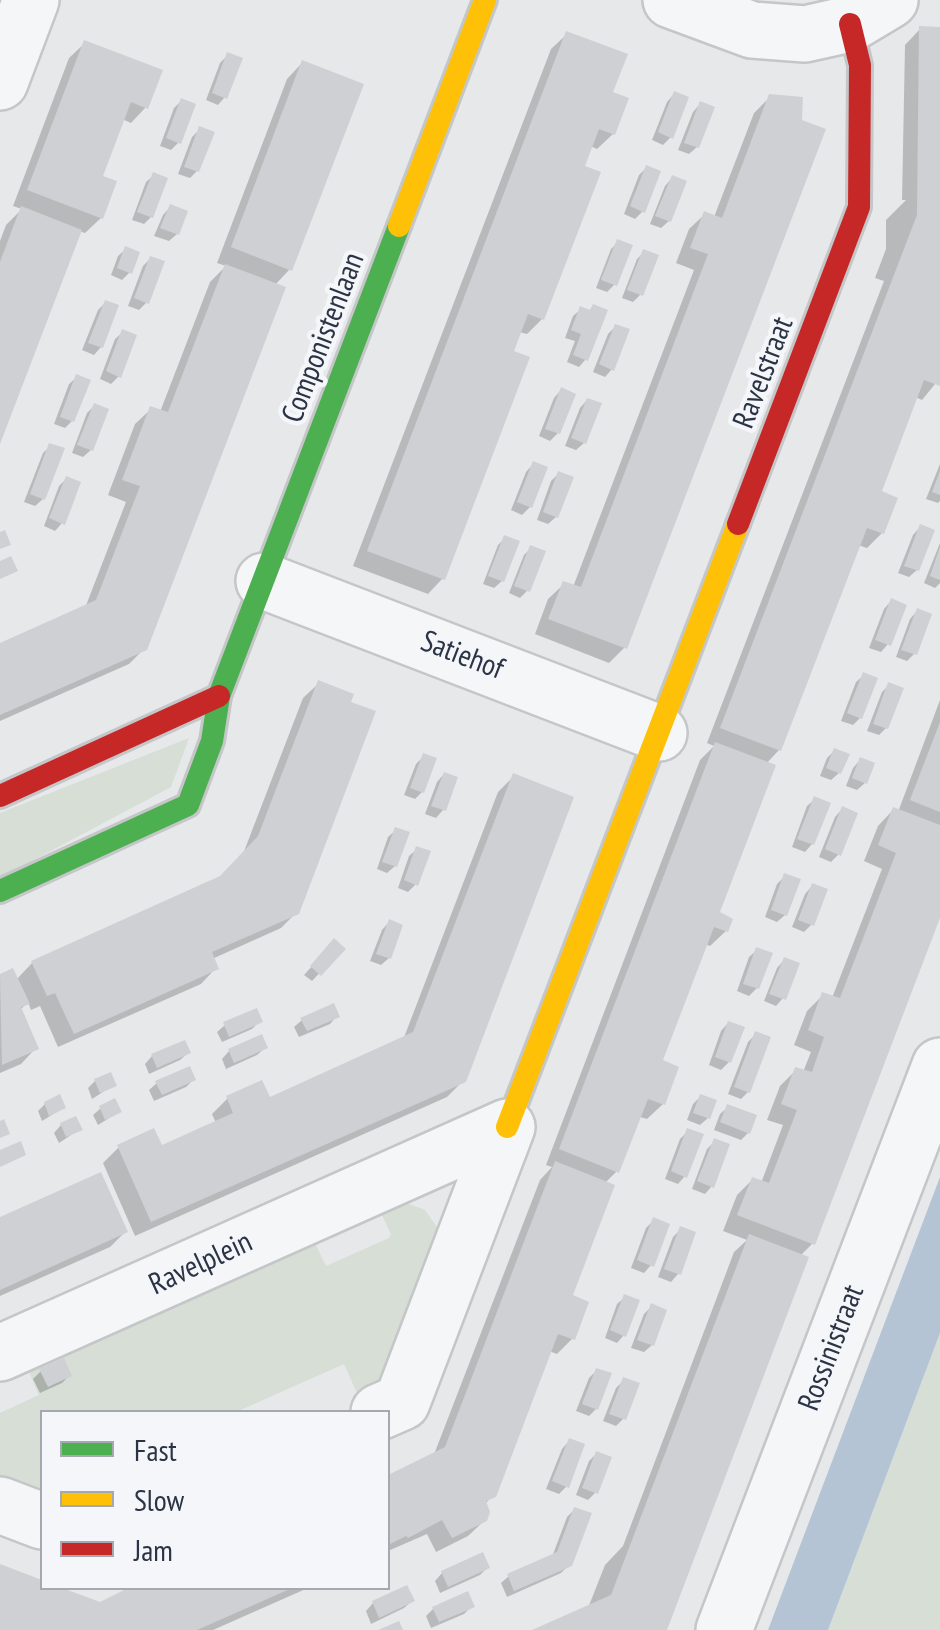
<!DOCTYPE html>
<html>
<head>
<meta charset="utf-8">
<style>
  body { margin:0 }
  #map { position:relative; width:940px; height:1630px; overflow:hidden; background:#e6e8ea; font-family:"PT Sans Narrow",sans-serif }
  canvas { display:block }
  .legend { position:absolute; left:40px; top:1410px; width:350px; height:180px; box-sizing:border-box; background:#f4f6f9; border:2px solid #a4a8b1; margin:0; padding:12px 18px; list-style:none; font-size:30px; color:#2b3445 }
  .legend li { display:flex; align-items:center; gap:20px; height:50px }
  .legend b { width:50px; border:2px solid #a4a8b1 }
</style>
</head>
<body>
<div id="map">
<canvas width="940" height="1630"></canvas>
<ul class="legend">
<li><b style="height:12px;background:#4caf50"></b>Fast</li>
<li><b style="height:12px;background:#ffc107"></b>Slow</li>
<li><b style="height:12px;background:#c62828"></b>Jam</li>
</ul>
</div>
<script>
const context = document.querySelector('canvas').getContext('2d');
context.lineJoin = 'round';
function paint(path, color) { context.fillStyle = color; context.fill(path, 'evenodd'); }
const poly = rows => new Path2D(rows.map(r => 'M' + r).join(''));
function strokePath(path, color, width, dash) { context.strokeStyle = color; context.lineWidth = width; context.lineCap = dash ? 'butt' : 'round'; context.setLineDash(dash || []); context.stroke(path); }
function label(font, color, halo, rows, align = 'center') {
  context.font = font + ' "PT Sans Narrow",sans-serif'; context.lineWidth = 9; context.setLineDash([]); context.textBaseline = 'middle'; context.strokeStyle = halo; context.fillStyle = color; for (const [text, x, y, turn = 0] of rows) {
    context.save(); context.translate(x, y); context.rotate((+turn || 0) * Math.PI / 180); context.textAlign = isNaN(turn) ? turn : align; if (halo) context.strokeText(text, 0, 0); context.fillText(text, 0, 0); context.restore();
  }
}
paint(poly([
  [189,738,171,787,0,878,0,813],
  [404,1202,425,1210,439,1230,392,1377,360,1400,344,1364,236,1412,42,1412,42,1502,0,1486,0,1413,39,1395,27,1367,313,1239,326,1266,389,1238,391,1234,379,1209],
  [940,1333,940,1630,828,1630]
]), '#d6ded6');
paint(poly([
  [940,1177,940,1333,828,1630,768,1630]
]), '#b4c4d5');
paint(poly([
  [920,29,940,29,940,378,922,400,915,397,878,492,882,533,867,548,858,545,779,750,766,764,716,915,726,931,710,946,705,944,660,1061,663,1104,647,1119,640,1117,617,1171,605,1183,570,1296,573,1338,557,1354,549,1351,493,1495,485,1504,485,1520,468,1536,436,1552,427,1534,388,1551,388,1477,433,1457,540,1180,552,1167,546,1165,700,760,714,746,707,743,884,281,875,278,886,249,886,220,906,200,902,200,905,45],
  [567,34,610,94,613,134,597,149,590,146,542,319,527,334,519,332,443,578,428,594,353,566,551,49],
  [85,43,146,107,131,123,122,119,100,177,101,218,85,233,79,231,0,438,0,241,6,225,22,209,13,206,69,58],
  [228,55,225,97,218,105,206,100,220,63],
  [302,63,290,269,275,285,145,648,129,664,0,721,0,645,85,608,126,502,108,495,135,424,151,409,160,412,210,282,226,266,217,263,287,79],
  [674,94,671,137,663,145,652,140,667,102],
  [770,97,625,647,609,663,535,634,548,599,564,584,573,587,694,270,676,263,689,229,705,214,714,217,754,113],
  [181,101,179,142,171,150,160,146,174,108],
  [700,104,697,147,689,154,678,150,693,112],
  [200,129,197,171,190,178,178,174,192,137],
  [646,168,643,211,635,219,624,214,639,175],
  [154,175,151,217,144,224,132,220,146,182],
  [672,178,669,221,661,228,650,224,665,186],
  [170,207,177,234,169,241,154,236,163,215],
  [618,242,614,285,607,292,596,288,611,249],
  [126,249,130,272,122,280,111,275,118,256],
  [644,252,640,295,633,302,622,298,637,259],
  [151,258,147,302,139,310,128,306,143,266],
  [105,303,101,347,94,355,82,350,98,310],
  [593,306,586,359,579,367,567,362,575,341,565,338,573,316,581,309,588,312],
  [616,326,612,369,605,377,593,372,608,334],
  [123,332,119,376,111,384,100,379,115,339],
  [77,377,72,421,65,428,54,424,69,384],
  [561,390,558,433,550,441,539,436,554,398],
  [587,400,584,443,576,450,565,446,580,408],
  [94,406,91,450,83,457,72,453,87,413],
  [50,446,43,499,35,506,24,502,43,453],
  [533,464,545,469,530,507,522,515,511,510,526,472],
  [940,464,940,501,938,503,926,499],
  [558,474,556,517,548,524,537,520,551,481],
  [66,479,62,523,55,531,44,526,59,486],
  [920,527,917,570,909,577,898,573,913,535],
  [505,538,502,581,494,588,483,584,498,545],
  [940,543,940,583,935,588,924,583],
  [531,548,528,590,520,598,509,593,524,555],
  [891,601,888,644,881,652,869,648,884,609],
  [917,611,914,654,907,661,896,657,910,619],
  [864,675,860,718,853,725,841,721,856,682],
  [319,683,297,912,281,928,212,959,216,968,201,984,58,1047,40,1006,31,1010,28,1002,20,1010,36,1048,21,1064,0,1073,0,977,12,972,16,980,32,963,220,879,243,854,303,698],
  [889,685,886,728,879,735,867,731,882,692],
  [940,700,940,911,813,1243,800,1256,664,1630,538,1630,588,1608,605,1565,623,1546,734,1252,747,1240,723,1231,737,1195,752,1180,761,1183,783,1125,767,1120,780,1086,796,1070,803,1072,811,1052,794,1045,807,1011,823,995,832,998,882,869,864,861,878,826,893,810,898,812],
  [834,751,839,773,831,780,820,776,827,758],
  [424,756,422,792,415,799,404,795,416,764],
  [860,760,865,783,857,790,846,786,853,768],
  [444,774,443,810,436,818,425,814,437,782],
  [514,776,464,1080,447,1097,135,1236,103,1163,119,1147,161,1148,216,1123,212,1114,228,1098,269,1100,403,1040,498,792],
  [815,799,812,844,805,852,792,847,807,806],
  [842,809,839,854,831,862,819,857,835,817],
  [396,830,395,866,387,873,377,869,388,837],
  [417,849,416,884,408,892,398,888,409,856],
  [785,876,785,915,777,922,765,917,777,884],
  [812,886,812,924,804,932,792,927,805,894],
  [389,922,389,958,381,965,370,961,382,930],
  [334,942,342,949,312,981,304,975],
  [757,950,757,988,749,996,737,991,749,957],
  [784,960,783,998,776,1006,764,1001,777,968],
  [337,1016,330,1024,299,1037,294,1027,302,1020],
  [260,1021,252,1029,222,1042,217,1032,225,1025],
  [728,1023,729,1062,721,1070,709,1065,721,1031],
  [756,1034,748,1092,741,1099,728,1094,748,1042],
  [265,1048,257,1055,226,1069,222,1059,229,1051],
  [188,1053,180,1060,149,1074,145,1064,152,1056],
  [193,1080,186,1087,154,1101,149,1090,157,1083],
  [95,1081,114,1085,92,1099,88,1088],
  [700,1097,708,1118,700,1125,687,1120,693,1104],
  [45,1104,63,1108,42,1121,38,1111],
  [728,1107,748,1133,741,1140,714,1130,720,1114],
  [101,1108,119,1112,98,1125,93,1115],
  [61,1125,80,1129,59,1143,54,1133],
  [688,1131,685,1176,678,1184,665,1179,680,1139],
  [715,1141,712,1186,705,1194,692,1189,707,1149],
  [0,1220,125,1232,110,1247,0,1296],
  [654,1220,651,1265,644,1273,631,1268,646,1228],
  [681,1229,678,1274,671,1282,658,1277,673,1237],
  [625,1297,624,1335,617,1343,605,1338,617,1304],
  [652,1306,652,1345,644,1352,631,1348,644,1314],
  [597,1370,596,1409,589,1416,576,1411,589,1378],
  [41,1371,69,1376,62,1383,40,1393,33,1379],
  [624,1380,624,1418,616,1426,603,1421,616,1388],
  [569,1441,567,1486,559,1494,546,1489,562,1449],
  [596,1454,595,1493,588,1500,576,1495,589,1461],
  [575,1509,569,1565,561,1573,507,1597,501,1583,509,1576,552,1557,567,1517],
  [0,1566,42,1582,42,1588,57,1588,102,1605,141,1588,308,1588,213,1630,0,1630],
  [487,1568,480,1575,440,1593,435,1581,442,1573],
  [412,1601,404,1608,371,1624,366,1611,373,1603],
  [472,1606,464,1614,431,1628,426,1616,433,1609]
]), '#0003');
paint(poly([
  [919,26,940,27,940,386,924,380,882,491,898,498,884,534,867,528,781,751,720,728,917,215],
  [566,31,628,54,613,92,629,98,615,135,599,129,585,166,601,172,544,320,528,314,514,351,530,357,445,580,367,551],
  [84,40,163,70,148,109,131,102,103,176,117,181,103,219,27,190],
  [227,52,243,58,227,99,212,93],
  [302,60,364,84,292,271,231,247],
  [674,91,689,97,673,139,658,132],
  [769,94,803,97,802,120,826,129,627,649,548,619,563,581,581,587,708,254,690,248,704,211,722,218],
  [181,98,196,104,181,144,166,138],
  [700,101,715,107,699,148,684,143],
  [199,126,215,132,199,172,184,167],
  [646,165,661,171,645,213,630,206],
  [153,172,168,178,153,218,137,212],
  [672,175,687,181,671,222,655,216],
  [170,204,188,211,179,235,160,228],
  [21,206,82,230,0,444,0,262],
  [617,239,633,245,617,286,601,280],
  [125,246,140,252,132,274,117,268],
  [643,249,659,255,643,296,627,290],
  [150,256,165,261,149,304,134,298],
  [225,264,286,287,147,650,0,715,0,643,96,600,140,486,122,480,150,406,168,412],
  [105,300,119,305,103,348,88,343],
  [593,304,608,310,588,361,573,355,581,334,571,330,580,306,590,310],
  [615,324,630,329,614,371,599,364],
  [122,329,137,335,121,378,106,371],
  [76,374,91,380,74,422,60,417],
  [561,387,576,394,560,434,545,429],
  [587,398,602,403,586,444,571,438],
  [94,403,109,409,93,451,77,445],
  [49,443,65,448,45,500,30,494],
  [533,461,548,467,532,508,517,502],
  [558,471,574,477,558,518,543,512],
  [940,471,940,495,932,492],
  [66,476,81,482,65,525,49,518],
  [920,524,935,530,919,571,904,566],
  [5,530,11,545,0,549,0,532],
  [504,535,520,541,504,582,488,576],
  [530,545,546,551,530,592,514,586],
  [940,547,940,580,930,576],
  [11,556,18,571,0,579,0,561],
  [891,598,907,605,891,646,875,640],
  [917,608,932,614,917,655,901,650],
  [863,672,878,678,862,719,847,713],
  [318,680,354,694,351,702,376,711,299,914,212,952,219,969,74,1034,55,993,47,996,31,961,220,876,258,836],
  [888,682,904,688,888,729,873,724],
  [940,722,940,812,910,800],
  [715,742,776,765,720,912,733,919,728,932,714,927,663,1060,679,1067,665,1105,648,1099,619,1173,559,1149],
  [834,748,850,754,841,774,826,768],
  [423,753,437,758,424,793,410,788],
  [860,757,875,763,867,784,852,778],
  [444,772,458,777,446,811,431,806],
  [513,773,574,797,466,1082,151,1222,117,1145,154,1128,162,1145,233,1113,226,1096,262,1080,270,1097,413,1032],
  [814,796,831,803,814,845,797,839],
  [842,806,858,813,841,856,825,849],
  [893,807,940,825,940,918,815,1245,737,1215,752,1177,769,1183,797,1110,781,1104,795,1067,812,1072,824,1037,808,1030,822,992,840,998,896,853,878,845],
  [395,827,410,832,397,867,382,862],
  [416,846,431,851,418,886,404,880],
  [784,873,801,879,787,916,771,910],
  [812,883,828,889,814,926,798,920],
  [389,919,403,925,391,959,376,954],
  [334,938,346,949,321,976,310,966],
  [756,947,773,953,759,989,743,984],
  [784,957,800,963,786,1000,769,994],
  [13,968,30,1004,21,1007,39,1049,2,1065,0,974],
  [334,1003,340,1017,307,1031,300,1018],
  [257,1008,263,1022,229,1037,223,1022],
  [728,1021,745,1027,731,1063,715,1057],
  [755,1031,771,1037,750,1093,734,1087],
  [262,1034,268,1048,234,1063,228,1049],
  [185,1040,191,1053,157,1068,151,1054],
  [190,1066,196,1080,162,1095,155,1081],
  [111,1072,117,1086,100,1093,94,1079],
  [60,1094,66,1108,49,1116,44,1102],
  [700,1094,717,1100,710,1119,693,1113],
  [115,1098,122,1112,105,1120,99,1106],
  [727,1104,757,1115,750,1134,720,1122],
  [76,1116,83,1130,66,1137,60,1123],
  [4,1119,10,1134,0,1138,0,1121],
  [687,1128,704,1134,687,1178,671,1171],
  [714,1138,730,1144,714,1188,697,1181],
  [21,1141,26,1155,0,1167,0,1150],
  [555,1161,615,1185,573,1295,589,1302,575,1340,558,1334,496,1497,486,1501,490,1512,487,1521,452,1538,442,1520,408,1538,406,1536,388,1545,388,1475,445,1447],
  [101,1172,128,1232,0,1290,0,1217],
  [653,1217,670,1224,654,1267,637,1260],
  [680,1226,696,1232,681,1275,664,1269],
  [749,1234,809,1257,667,1630,532,1630,611,1595],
  [624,1294,640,1300,626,1337,610,1330],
  [651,1303,667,1310,654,1346,637,1340],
  [64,1358,72,1376,48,1387,39,1369],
  [596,1368,612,1373,598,1410,582,1404],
  [623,1377,640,1383,626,1420,609,1414],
  [569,1438,585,1444,569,1488,552,1481],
  [596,1451,612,1457,598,1494,582,1488],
  [574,1507,592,1513,572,1566,514,1591,507,1574,557,1552],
  [483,1552,490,1568,448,1587,441,1571],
  [0,1564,42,1580,42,1588,62,1588,100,1602,128,1588,292,1588,197,1630,0,1630],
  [407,1585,415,1601,379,1618,372,1601],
  [468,1591,475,1607,439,1622,432,1607],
  [399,1621,403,1630,378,1630]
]), '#ced0d3');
const street = poly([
  [671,0,752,30,805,34,850,24,890,0],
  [0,82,31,0],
  [264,581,659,733],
  [0,1353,507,1127,402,1402,379,1412],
  [0,1505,42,1521],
  [724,1630,940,1066]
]);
const fast = poly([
  [0,891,188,805,212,741,219,696,399,226]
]);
const slow = poly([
  [399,226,485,0],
  [507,1127,738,524]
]);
const jam = poly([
  [738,524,859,207,860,65,850,24],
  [0,796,219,696]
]);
strokePath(street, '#c4c6c8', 60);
strokePath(fast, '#c4c6c8', 28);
strokePath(slow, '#c4c6c8', 28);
strokePath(jam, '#c4c6c8', 28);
strokePath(street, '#f5f6f7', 55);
strokePath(fast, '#4caf50', 22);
strokePath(slow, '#ffc107', 22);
strokePath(jam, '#c62828', 22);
label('30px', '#2b3445', '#f4f6f9', [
  ["Componistenlaan",324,338,-69],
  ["Ravelstraat",764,373,-69],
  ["Satiehof",462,656,21],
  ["Ravelplein",201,1264,-25],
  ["Rossinistraat",832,1348,-69]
]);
</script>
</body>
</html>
